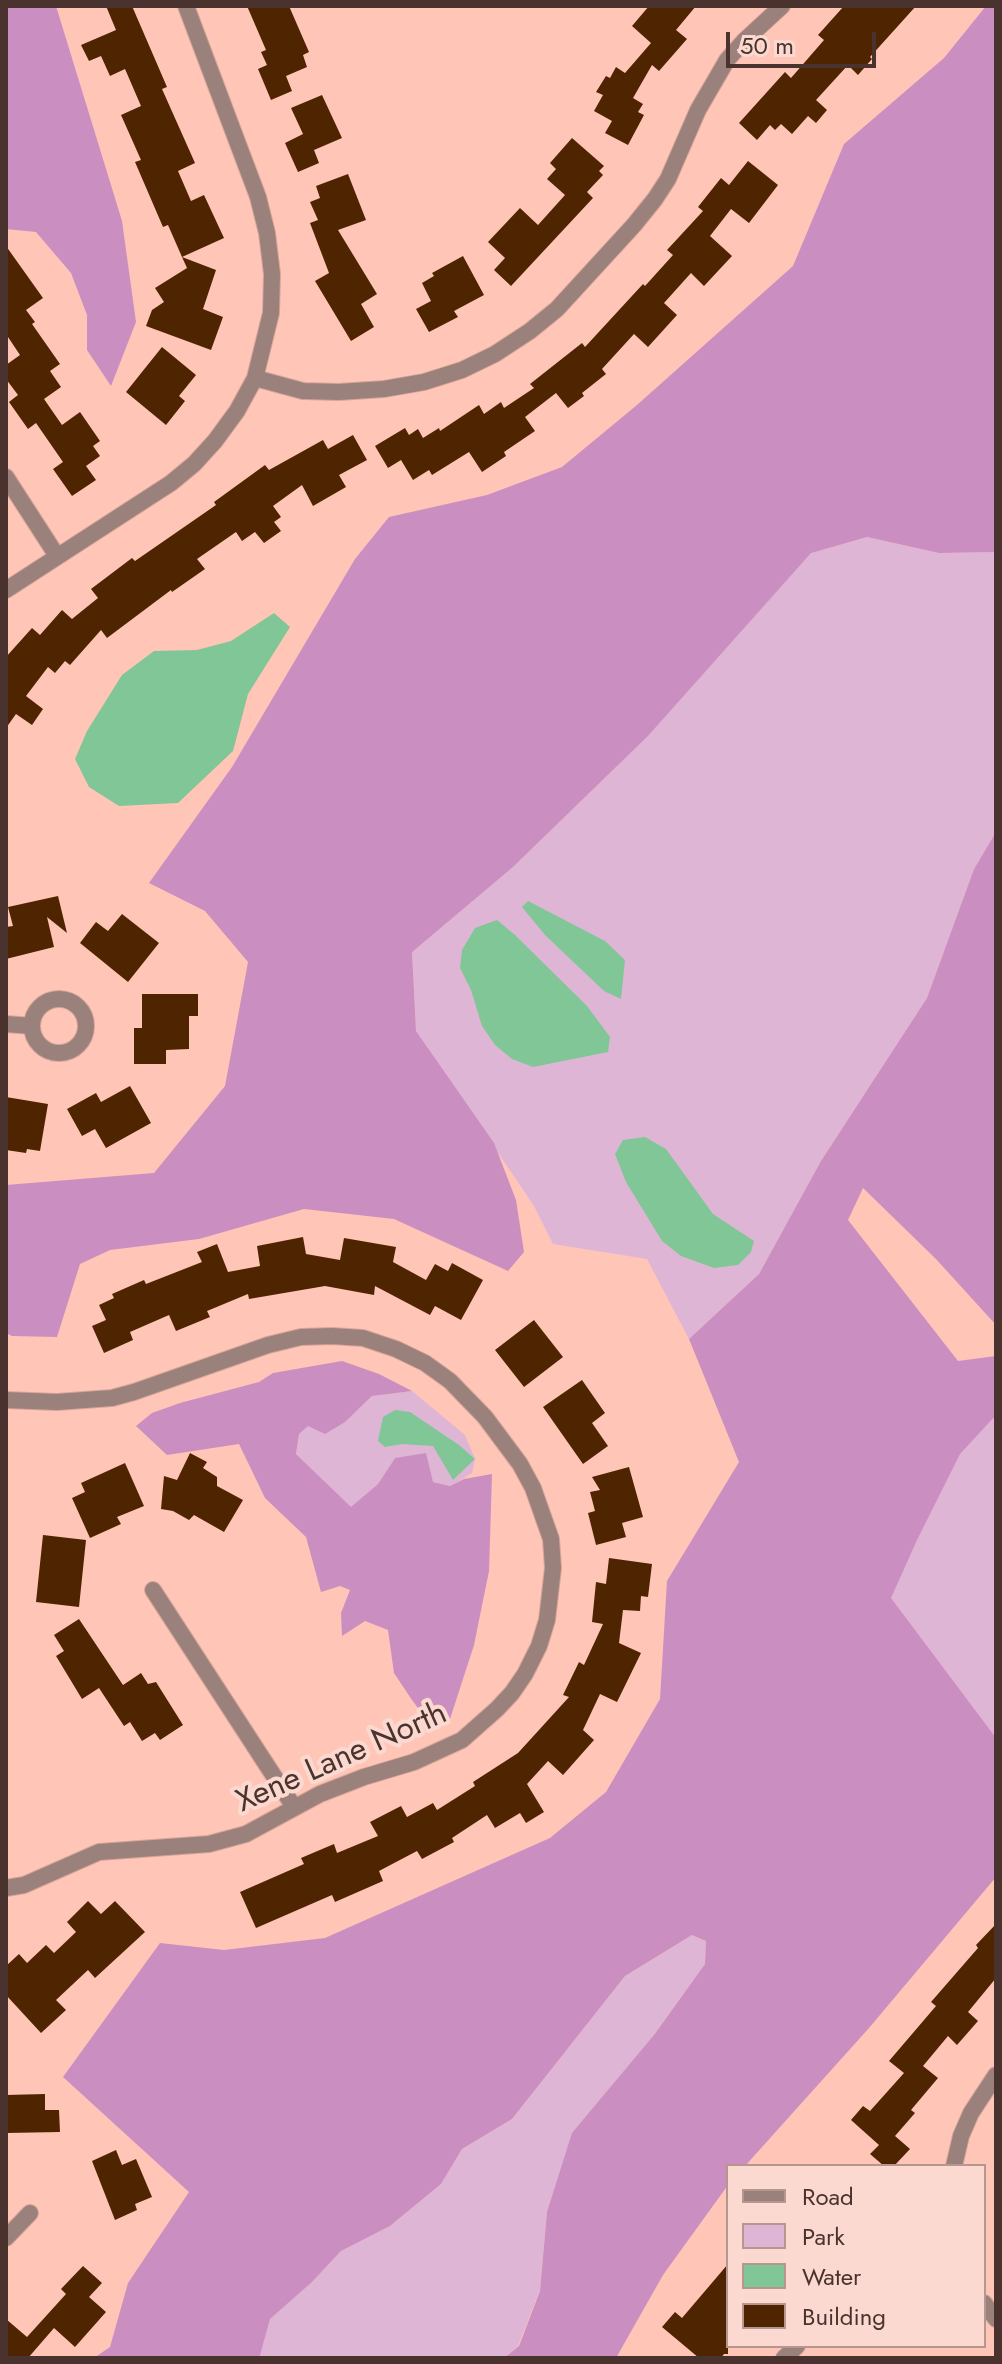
<!DOCTYPE html>
<html>
<head>
<meta charset="utf-8">
<style>
  body { margin:0 }
  #map { position:relative; width:1002px; height:2364px; overflow:hidden; background:#ffc5b7; font-family:Jost,sans-serif }
  canvas { display:block }
  .frame { position:absolute; inset:0; border:8px solid #4a332e; pointer-events:none }
  .legend { position:absolute; left:726px; top:2164px; width:260px; height:184px; box-sizing:border-box; background:#fcd9d0; border:2px solid #b5978f; margin:0; padding:10px 14px; list-style:none; font-size:24px; color:#4a332e }
  .legend li { display:flex; align-items:center; gap:16px; height:40px }
  .legend b { width:40px; border:2px solid #b5978f }
  .scale { position:absolute; left:726px; top:32px; width:150px; height:36px; box-sizing:border-box; border:4px solid #4a332e; border-top:0; padding-left:10px; font-size:24px; line-height:28px; white-space:nowrap; color:#4a332e; -webkit-text-stroke:6px #fcd9d0; paint-order:stroke }
</style>
</head>
<body>
<div id="map">
<canvas width="1002" height="2364"></canvas>
<div class="frame"></div>
<ul class="legend">
<li><b style="height:10px;background:#9a817b"></b>Road</li>
<li><b style="height:22px;background:#dfb5d6"></b>Park</li>
<li><b style="height:22px;background:#81c696"></b>Water</li>
<li><b style="height:22px;background:#4f2401"></b>Building</li>
</ul>
<div class="scale">50 m</div>
</div>
<script>
const context = document.querySelector('canvas').getContext('2d');
context.lineJoin = 'round';
function paint(path, color) { context.fillStyle = color; context.fill(path, 'evenodd'); }
const poly = rows => new Path2D(rows.map(r => 'M' + r).join(''));
function strokePath(path, color, width, dash) { context.strokeStyle = color; context.lineWidth = width; context.lineCap = dash ? 'butt' : 'round'; context.setLineDash(dash || []); context.stroke(path); }
function label(font, color, halo, rows, align = 'center') {
  context.font = font + ' Jost,sans-serif'; context.lineWidth = 8; context.setLineDash([]); context.textBaseline = 'middle'; context.strokeStyle = halo; context.fillStyle = color; for (const [text, x, y, turn = 0] of rows) {
    context.save(); context.translate(x, y); context.rotate((+turn || 0) * Math.PI / 180); context.textAlign = isNaN(turn) ? turn : align; if (halo) context.strokeText(text, 0, 0); context.fillText(text, 0, 0); context.restore();
  }
}
paint(poly([
  [867,537,939,553,996,552,996,832,974,869,927,998,821,1161,759,1274,689,1339,647,1259,553,1244,534,1206,416,1031,412,951,513,867,648,736,811,552],
  [412,1391,465,1435,475,1459,472,1473,451,1486,433,1482,395,1458,378,1484,351,1508,296,1454,299,1434,307,1426,345,1422,372,1396],
  [996,1392,996,1765,808,1605],
  [692,1935,706,1941,705,1964,654,2035,547,2212,540,2290,518,2346,504,2358,261,2358,259,2355,269,2319,312,2282,341,2251,390,2226,441,2184,462,2149,512,2119,625,1976]
]), '#dfb5d6');
paint(poly([
  [6,6,56,6,122,221,136,322,111,386,87,350,87,315,71,273,36,232,6,229],
  [986,6,996,6,996,552,939,553,867,537,811,553,648,736,513,867,412,952,416,1031,494,1143,516,1200,524,1252,508,1271,394,1219,304,1209,199,1239,110,1250,80,1264,57,1337,12,1336,6,1333,6,1185,154,1173,225,1086,248,962,205,911,149,883,232,767,355,559,389,517,487,495,562,467,637,405,793,266,844,144,944,58],
  [996,832,996,1325,936,1259,863,1188,848,1220,958,1361,996,1356,996,1415,960,1454,917,1540,891,1598,996,1738,996,1877,869,2028,745,2166,728,2166,728,2185,663,2275,616,2358,504,2358,519,2346,540,2291,547,2212,572,2133,654,2035,705,1964,706,1941,692,1935,625,1976,512,2119,462,2149,441,2184,390,2226,341,2251,312,2282,270,2319,260,2355,261,2358,94,2358,110,2347,128,2283,189,2192,63,2077,160,1943,224,1950,325,1938,550,1838,606,1792,660,1699,667,1581,739,1462,689,1339,759,1274,821,1161,927,998,974,869],
  [342,1361,379,1374,412,1391,372,1396,345,1422,325,1434,308,1426,299,1434,296,1454,351,1507,378,1484,395,1458,426,1453,433,1482,450,1486,464,1479,492,1474,489,1571,474,1645,450,1719,424,1716,412,1700,394,1673,388,1630,365,1621,342,1636,341,1613,350,1590,340,1586,321,1592,306,1537,265,1498,239,1444,167,1455,136,1426,152,1413,180,1403,259,1382,273,1373]
]), '#cb8ec0');
paint(poly([
  [274,613,290,627,248,694,233,751,178,803,119,806,89,787,75,759,87,731,122,675,154,651,197,650,231,641],
  [528,901,605,941,625,960,621,999,604,991,545,935,522,907],
  [497,920,515,935,587,1006,610,1037,608,1052,533,1067,512,1059,495,1045,482,1026,471,990,460,968,462,950,475,928],
  [645,1137,666,1149,713,1214,754,1241,751,1252,738,1265,714,1268,681,1256,662,1241,626,1182,615,1154,623,1140],
  [395,1410,410,1412,459,1445,475,1459,453,1480,433,1446,402,1444,385,1447,378,1441,383,1417]
]), '#81c696');
paint(poly([
  [106,6,132,6,167,87,162,89,195,163,178,171,191,201,204,195,224,238,182,257,168,225,163,227,135,162,141,160,121,115,141,106,125,69,110,76,101,56,89,61,81,45,116,30],
  [247,6,289,6,309,52,303,55,307,67,286,76,292,91,271,100,258,69,267,65,261,52,266,50],
  [649,6,696,6,676,30,687,39,659,71,652,65,633,98,643,104,638,112,644,115,628,145,605,133,612,121,594,111,603,95,596,92,606,76,610,78,616,67,625,73,651,43,632,26],
  [844,6,916,6,870,57,872,59,858,75,848,65,816,100,827,110,816,123,808,116,792,134,781,124,775,130,770,125,757,140,739,123,785,72,791,78,824,40,818,35],
  [322,95,342,138,314,150,319,163,298,172,285,143,303,134,291,108],
  [572,138,604,166,599,171,603,175,587,192,593,198,511,286,494,270,505,258,488,242,520,208,538,225,565,195,547,179,556,169,550,163],
  [748,161,778,185,749,223,731,209,710,236,732,256,704,286,691,273,664,303,677,315,648,347,634,334,602,369,606,374,582,393,584,396,568,408,556,393,525,417,535,431,504,452,506,456,482,472,469,452,432,475,429,470,413,480,401,460,388,468,375,446,405,428,409,435,418,429,423,438,439,428,440,431,479,405,484,414,501,402,504,408,534,388,530,384,582,343,585,347,643,284,645,286,673,255,667,250,703,211,698,207,721,178,729,185],
  [348,174,366,220,338,230,377,294,361,304,374,327,351,341,315,281,329,273,310,223,318,220,310,202,320,198,316,186],
  [6,246,43,298,26,310,35,322,32,324,60,364,50,371,61,387,44,399,62,425,80,412,100,441,93,446,100,456,86,466,96,480,72,496,53,469,63,462,36,423,28,429,9,402,18,395,6,379,6,365,20,355,6,334],
  [463,256,484,295,454,311,458,317,429,332,416,309,431,301,422,283,434,276,432,273],
  [182,257,216,270,203,309,223,317,211,350,146,326,152,310,164,302,155,288,187,268],
  [162,347,196,375,179,396,185,401,166,425,126,392],
  [353,435,367,460,339,475,346,487,313,506,302,485,273,506,281,517,274,522,281,531,264,543,255,532,242,541,236,532,197,559,205,569,172,592,171,590,107,638,101,630,70,665,65,661,55,673,48,667,26,696,43,709,32,725,16,714,6,728,6,657,32,628,40,635,62,610,72,619,98,598,91,589,132,558,135,561,216,505,214,502,265,465,269,470,323,440,328,449],
  [58,896,67,933,47,917,54,947,6,959,6,927,13,926,8,907],
  [122,914,159,943,128,982,80,943,96,922,108,931],
  [142,994,198,994,198,1016,189,1016,189,1049,166,1050,166,1064,134,1064,134,1028,142,1028],
  [130,1086,151,1123,106,1148,95,1129,82,1136,67,1109,96,1093,101,1102],
  [6,1097,48,1104,40,1151,27,1149,26,1153,6,1150],
  [303,1237,306,1254,340,1260,344,1238,396,1247,393,1262,426,1280,435,1264,448,1271,452,1263,483,1280,461,1320,435,1306,430,1315,375,1286,374,1295,325,1286,249,1299,248,1294,207,1311,210,1317,176,1331,169,1315,130,1332,133,1340,104,1353,92,1326,106,1320,99,1305,114,1298,112,1294,144,1280,146,1284,202,1262,197,1252,217,1244,228,1272,260,1266,257,1246],
  [534,1320,563,1357,524,1387,495,1350],
  [582,1380,605,1413,592,1423,608,1446,583,1464,543,1407],
  [190,1453,207,1462,203,1468,217,1477,217,1486,243,1500,224,1532,194,1515,189,1520,173,1511,161,1509,164,1476,177,1480],
  [125,1463,144,1506,117,1517,121,1524,90,1538,72,1498,85,1492,81,1483],
  [629,1467,643,1517,622,1523,626,1537,596,1545,588,1513,595,1511,590,1492,600,1490,592,1477],
  [43,1535,86,1540,79,1607,36,1602],
  [609,1558,652,1564,648,1597,641,1596,640,1611,623,1610,619,1643,641,1653,617,1702,600,1694,583,1730,594,1740,563,1775,548,1761,527,1784,544,1812,526,1823,520,1813,495,1828,487,1815,452,1838,454,1842,422,1859,417,1851,379,1871,383,1881,335,1902,332,1895,256,1928,240,1892,304,1864,301,1858,334,1844,337,1853,378,1836,370,1822,401,1806,407,1817,433,1803,437,1810,475,1786,473,1782,518,1753,569,1697,563,1695,579,1662,584,1665,603,1624,592,1622,596,1582,606,1584],
  [79,1619,123,1685,141,1673,148,1684,156,1682,183,1725,160,1740,155,1733,142,1741,130,1722,124,1726,99,1688,82,1699,56,1656,64,1651,54,1635],
  [88,1901,101,1914,115,1901,145,1932,95,1978,88,1970,56,2000,66,2010,41,2033,6,1995,6,1966,19,1954,27,1963,46,1945,54,1953,76,1932,67,1922],
  [996,1924,996,1978,968,2012,978,2021,957,2045,948,2036,923,2066,938,2078,911,2110,915,2113,895,2136,910,2149,894,2166,884,2166,870,2154,879,2145,851,2120,863,2106,870,2111,904,2073,889,2061,936,2006,931,2002,978,1948,976,1945],
  [45,2094,45,2110,59,2110,60,2132,6,2133,6,2095],
  [116,2150,122,2165,136,2159,152,2197,135,2204,137,2210,115,2220,92,2161],
  [728,2264,728,2354,724,2354,721,2358,699,2358,662,2327,675,2312,682,2318],
  [83,2266,102,2283,89,2297,106,2312,75,2347,54,2328,28,2358,6,2358,6,2319,27,2337,66,2294,61,2289]
]), '#4f2401');
const street = poly([
  [255,378,303,391,339,392,384,389,424,382,462,370,495,354,530,331,557,309,634,225,655,199,668,179,698,110,727,60,744,41,782,6],
  [6,477,57,556],
  [6,590,171,483,194,464,215,441,237,411,255,378,271,313,272,274,267,233,258,197,186,6],
  '32 1026a27 27 0 1 1 54 0a27 27 0 1 1-54 0Z',
  [6,1024,32,1026],
  [6,1400,57,1402,112,1398,134,1392,268,1345,301,1337,332,1336,363,1338,396,1349,425,1363,450,1381,485,1417,520,1464,533,1488,551,1539,553,1568,547,1620,539,1646,525,1674,512,1693,497,1709,462,1740,414,1762,364,1777,320,1794,246,1834,209,1844,99,1852,24,1885,6,1888],
  [153,1590,294,1807],
  [954,2166,961,2136,971,2113,996,2075],
  [6,2238,30,2213],
  [984,2303,996,2319],
  [784,2358,797,2346]
]);
strokePath(street, '#d7a599', 18);
strokePath(street, '#9a817b', 16);
label('32px', '#4a332e', '#fcd9d0', [
  ["Xene Lane North",342,1759,-24]
]);
</script>
</body>
</html>
